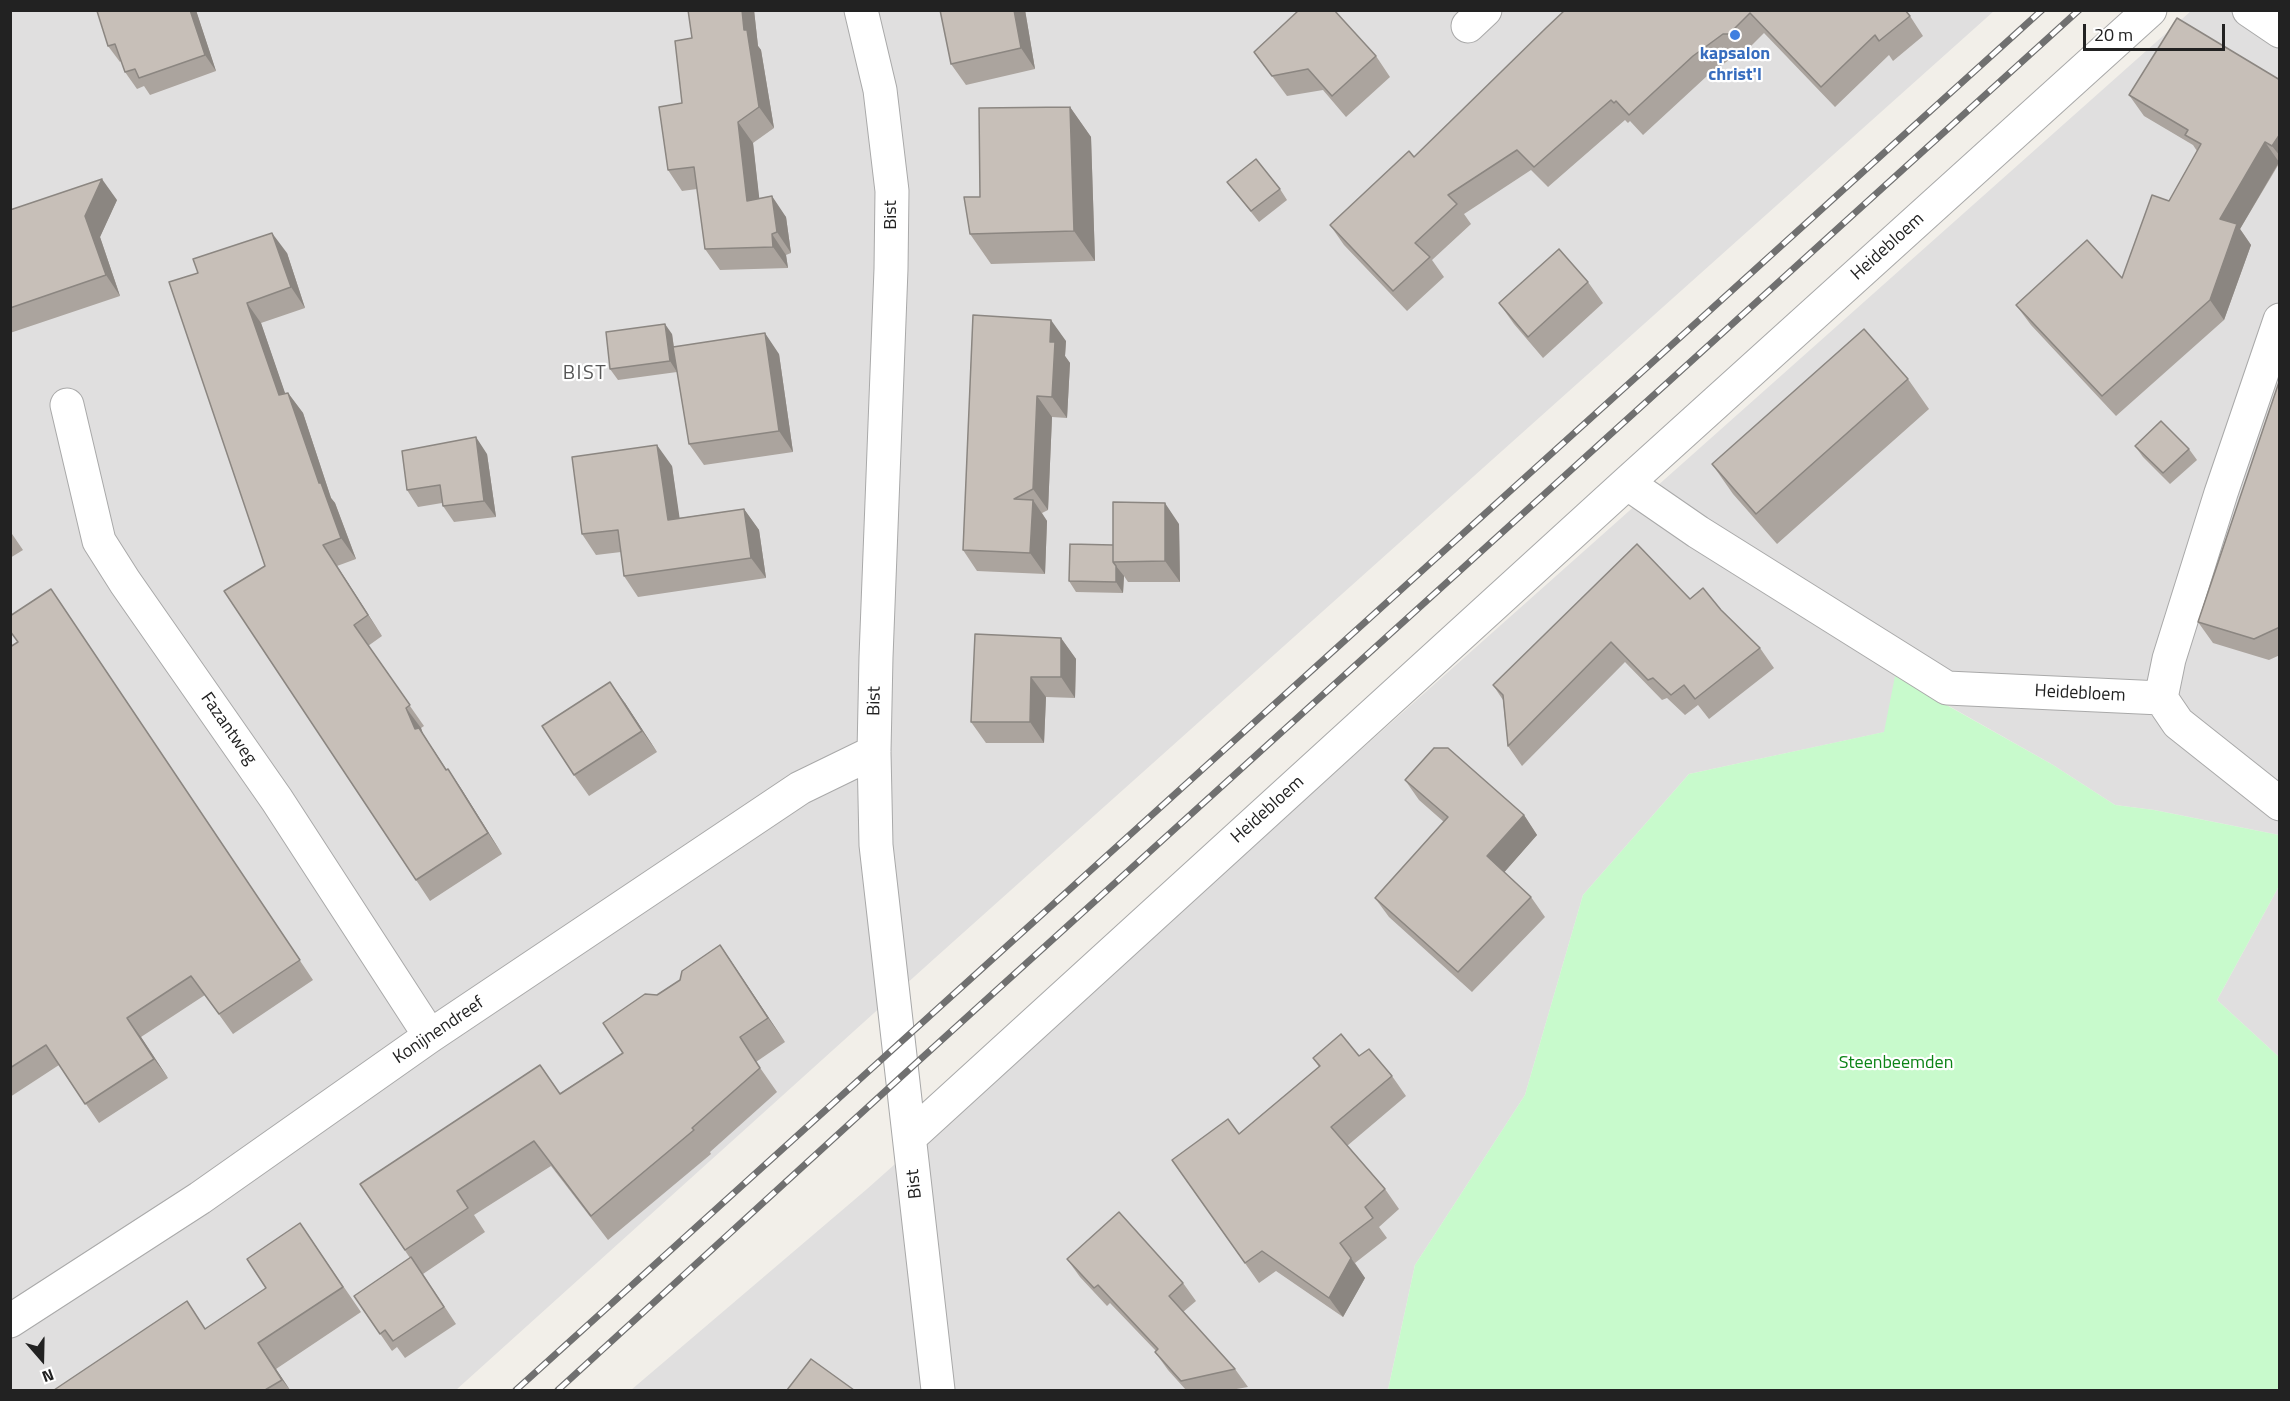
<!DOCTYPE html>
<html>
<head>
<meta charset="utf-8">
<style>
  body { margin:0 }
  #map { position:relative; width:2290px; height:1401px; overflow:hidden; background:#f2efe9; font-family:"Titillium Web",sans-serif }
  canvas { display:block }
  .frame { position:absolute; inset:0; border:12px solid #222; pointer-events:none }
  .north { position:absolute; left:12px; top:1329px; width:60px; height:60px; -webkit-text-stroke:4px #fff; paint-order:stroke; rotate:160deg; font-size:16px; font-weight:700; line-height:24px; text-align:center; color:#222 }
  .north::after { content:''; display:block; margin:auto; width:21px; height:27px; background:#222; clip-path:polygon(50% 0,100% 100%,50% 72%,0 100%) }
  .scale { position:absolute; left:2083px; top:24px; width:142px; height:27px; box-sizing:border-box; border:3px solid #222; border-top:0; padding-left:8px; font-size:18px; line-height:21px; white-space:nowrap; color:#222; -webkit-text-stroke:4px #fff; paint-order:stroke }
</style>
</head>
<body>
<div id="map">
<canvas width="2290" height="1401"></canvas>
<div class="frame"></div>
<div class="north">N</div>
<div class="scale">20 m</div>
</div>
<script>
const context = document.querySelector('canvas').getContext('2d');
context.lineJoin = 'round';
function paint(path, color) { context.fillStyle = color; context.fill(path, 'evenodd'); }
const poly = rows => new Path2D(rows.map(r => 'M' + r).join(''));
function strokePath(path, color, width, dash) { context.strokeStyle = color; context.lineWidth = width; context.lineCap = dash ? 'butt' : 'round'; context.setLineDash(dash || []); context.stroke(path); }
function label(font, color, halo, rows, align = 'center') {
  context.font = font + ' "Titillium Web",sans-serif'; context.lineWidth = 4.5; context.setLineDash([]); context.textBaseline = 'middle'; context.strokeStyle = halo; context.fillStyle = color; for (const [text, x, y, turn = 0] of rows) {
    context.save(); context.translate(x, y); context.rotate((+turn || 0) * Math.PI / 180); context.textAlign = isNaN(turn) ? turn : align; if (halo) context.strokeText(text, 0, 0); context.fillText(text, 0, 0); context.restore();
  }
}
paint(poly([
  [10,11,1994,11,935,958,456,1390,11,1390],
  [2191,11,2279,11,2279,835,2154,810,2115,805,2053,765,1896,676,1885,732,1689,774,1583,895,1525,1095,1415,1265,1388,1390,631,1390,867,1189],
  [2279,886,2279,1057,2217,1000]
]), '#e0dfdf');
paint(poly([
  [1895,676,2053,765,2115,805,2154,810,2279,835,2279,886,2217,1000,2279,1057,2279,1390,1388,1390,1415,1265,1525,1095,1583,895,1689,774,1884,732]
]), '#c8facc');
const minor = poly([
  [861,10,880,90,892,191,891,269,876,657,874,752,876,845,938,1390],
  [2249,10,2280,31],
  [1468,26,1485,10],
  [2280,320,2221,493,2169,659,2161,698,2178,723,2280,804],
  [67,405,99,541,125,582,277,800,430,1036],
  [1627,483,1698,532,1947,688,2161,698],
  [910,1137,1627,483,2150,10],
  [10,1321,200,1198,430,1036,800,788,874,752]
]);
strokePath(minor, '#a9a9a9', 35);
strokePath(minor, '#fff', 33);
const rail = poly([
  [516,1390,2042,10],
  [558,1390,903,1075,2079,10]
]);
strokePath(rail, '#707070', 7);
strokePath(rail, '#fff', 4.5, [14]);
paint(poly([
  [99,10,199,10,196,11,216,71,150,95,144,86,137,89,125,72,121,61,120,62,108,46],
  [688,10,754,10,758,46,761,50,774,128,753,143,759,199,786,217,791,253,786,255,788,268,720,270,705,249,697,189,682,191,668,170,682,103,692,38],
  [940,10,1025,10,1035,69,966,85,951,64],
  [1565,10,1910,16,1923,36,1893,61,1889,55,1835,107,1764,33,1743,54,1737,54,1707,76,1643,135,1630,121,1628,123,1625,120,1548,187,1531,170,1464,214,1471,224,1432,260,1444,277,1407,311,1344,245,1330,225,1414,157],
  [1254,52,1376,56,1390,77,1346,117,1323,90,1287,96],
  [2280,80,2280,162,2240,229,2251,245,2224,320,2116,416,2031,325,2016,305,2122,278,2169,201,2197,151,2193,145,2144,116,2129,95],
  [1070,107,1091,137,1095,261,991,264,970,234,980,197],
  [1227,182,1280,189,1287,200,1259,222],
  [117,200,100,237,120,296,10,333,10,210],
  [287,253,305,308,261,323,285,394,288,393,303,413,331,498,335,503,356,559,337,566,382,636,368,646,424,726,421,728,423,734,447,770,448,769,462,790,502,854,430,901,416,880,265,566,198,273],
  [1588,282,1603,303,1543,358,1514,324,1499,303],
  [973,315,1066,341,1065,356,1070,363,1067,418,1052,417,1048,510,1042,513,1047,521,1045,574,977,571,963,550],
  [672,334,674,347,779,354,793,452,704,465,689,444,677,372,618,380,610,369],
  [1908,379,1929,409,1777,544,1733,494,1712,464],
  [2280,379,2280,655,2269,660,2213,643,2198,622],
  [2135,446,2189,449,2197,460,2170,484,2143,457],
  [487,454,496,517,454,522,443,506,442,503,418,507,407,490],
  [672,466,679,518,744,509,759,530,766,578,638,597,624,576,621,552,596,555,582,534],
  [1179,524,1180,582,1128,582,1124,576,1123,593,1076,592,1069,581,1113,545],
  [10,531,23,550,10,558],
  [1690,599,1721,610,1760,648,1774,668,1709,719,1698,705,1685,715,1667,698,1662,700,1625,662,1522,766,1508,746,1503,700,1493,685],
  [64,609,313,980,233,1034,205,995,141,1037,168,1078,99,1123,59,1065,10,1097,10,647],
  [1061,638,1076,659,1075,698,1046,697,1044,743,986,743,971,722],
  [625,703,657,752,589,796,574,775],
  [1405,780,1524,815,1537,835,1504,872,1531,897,1545,917,1472,992,1389,917,1375,898,1444,822,1419,800],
  [720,945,785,1042,756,1062,777,1092,710,1152,711,1154,608,1240,551,1166,474,1215,485,1232,423,1274,456,1324,405,1358,397,1347,392,1351,354,1296,410,1258,360,1184,560,1093,623,1053,657,995,680,980],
  [1359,1056,1392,1076,1406,1096,1347,1146,1385,1189,1399,1209,1379,1227,1387,1238,1355,1263,1365,1278,1343,1317,1276,1271,1259,1283,1172,1160,1239,1134,1319,1067,1313,1058],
  [300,1223,361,1312,276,1369,290,1390,54,1390,206,1329,266,1288],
  [1067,1259,1183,1283,1196,1301,1183,1312,1235,1369,1248,1387,1231,1390,1186,1390,1168,1370,1155,1352,1156,1351,1110,1303,1107,1306,1080,1277]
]), '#aba49e');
paint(poly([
  [190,10,196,10,216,71,205,55],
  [742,10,754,10,758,46,761,50,774,128,759,107,744,30],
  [1014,10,1025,10,1035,69,1021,48],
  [1070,107,1091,137,1095,261,1074,231],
  [738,122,753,143,762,222,747,201],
  [2280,134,2280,156,2272,146],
  [2265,142,2279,162,2240,229,2251,245,2224,320,2210,300,2220,219],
  [102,179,117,200,100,237,120,296,106,275,85,216],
  [772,196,786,217,791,253,777,232],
  [272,233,287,253,305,308,291,287],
  [772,234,786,255,788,268,773,247],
  [247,303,261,323,293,416,279,395],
  [1051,320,1066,341,1065,356,1070,363,1067,418,1052,397,1050,342],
  [665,324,672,334,677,372,670,361],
  [765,333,779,354,793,452,779,431],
  [288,393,303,413,331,498,335,503,356,559,341,538,319,483],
  [1037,396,1052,417,1048,510,1033,489],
  [476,437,487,454,496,517,484,501],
  [657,445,672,466,683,541,668,520],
  [1033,500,1047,521,1045,574,1030,553],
  [1165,503,1179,524,1180,582,1165,561],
  [744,509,759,530,766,578,751,558],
  [323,545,337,566,382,636,368,615],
  [1116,566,1124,576,1123,593,1116,582],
  [1061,638,1076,659,1075,698,1061,677],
  [1031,677,1046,697,1044,743,1030,722],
  [610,682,625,703,657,752,642,731],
  [406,708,421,728,423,734,460,791,415,729],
  [448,769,462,790,502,854,488,833],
  [1524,815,1537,835,1501,876,1487,856],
  [720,945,737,970,785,1042,768,1018],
  [127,1018,141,1037,168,1078,154,1059],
  [1351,1258,1365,1278,1343,1317,1329,1298],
  [258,1343,276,1369,290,1390,282,1380]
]), '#8b8681');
const building = poly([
  [99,10,190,10,205,55,139,78,135,69,125,72,115,44,108,46,97,11,99,10],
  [688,10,742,10,744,30,747,30,759,107,738,122,747,201,772,196,777,232,772,234,773,247,705,249,694,167,668,170,659,107,682,103,675,41,692,38,688,10],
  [940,10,1014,10,1021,48,951,64,940,10],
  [1299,10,1334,10,1376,56,1332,96,1308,69,1272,76,1254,52,1299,10],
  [1565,10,1905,10,1910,16,1879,41,1875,35,1821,87,1750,13,1729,34,1723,34,1693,56,1629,115,1616,101,1614,103,1611,100,1534,167,1517,150,1448,195,1457,204,1415,243,1430,257,1393,291,1330,225,1409,151,1414,157,1546,28,1565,10],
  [2177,18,2280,80,2280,134,2272,146,2265,142,2220,219,2237,224,2210,300,2102,396,2016,305,2087,240,2122,278,2152,195,2169,201,2201,144,2185,135,2188,130,2129,95,2177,18],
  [1070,107,1074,231,970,234,964,197,980,197,979,108,1070,107],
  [1256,159,1280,189,1251,211,1227,182,1256,159],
  [102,179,85,216,106,275,10,308,10,210,102,179],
  [272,233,291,287,247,303,279,395,288,393,319,483,321,483,341,538,323,545,368,615,354,625,410,705,406,708,415,729,419,728,446,770,448,769,488,833,416,880,224,591,265,566,169,282,198,273,193,259,272,233],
  [1559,249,1588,282,1528,337,1499,303,1559,249],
  [973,315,1051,320,1050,342,1055,342,1052,397,1037,396,1033,489,1014,499,1033,500,1030,553,963,550,973,315],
  [665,324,670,361,610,369,606,332,665,324],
  [1864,329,1908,379,1756,514,1712,464,1864,329],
  [765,333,779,431,689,444,673,347,765,333],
  [2280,379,2280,627,2254,639,2198,622,2280,379],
  [2161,421,2189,449,2163,473,2135,446,2161,421],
  [476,437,484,501,443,506,440,485,407,490,402,451,476,437],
  [657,445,668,520,744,509,751,558,624,576,618,530,582,534,572,457,657,445],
  [1113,502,1165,503,1165,561,1113,562,1113,502],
  [1070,544,1113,545,1113,562,1116,566,1116,582,1069,581,1070,544],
  [1637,544,1690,599,1703,588,1721,610,1760,648,1695,699,1684,685,1671,695,1653,678,1648,680,1611,642,1508,746,1503,695,1493,685,1637,544],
  [51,589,300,960,219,1014,191,976,127,1018,154,1059,85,1104,46,1045,10,1068,10,647,18,642,10,631,10,616,51,589],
  [975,634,1061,638,1061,677,1031,677,1030,722,971,722,975,634],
  [610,682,642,731,574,775,542,726,610,682],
  [1434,748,1448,748,1524,815,1487,856,1531,897,1458,972,1375,898,1448,817,1405,780,1434,748],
  [720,945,768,1018,740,1037,760,1068,692,1128,694,1130,591,1216,534,1141,457,1191,468,1208,405,1250,360,1184,540,1065,560,1094,623,1053,603,1023,645,994,657,995,680,980,682,971,720,945],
  [1341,1034,1359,1056,1369,1049,1392,1076,1331,1127,1385,1189,1365,1207,1373,1218,1340,1243,1351,1258,1329,1298,1262,1251,1245,1263,1172,1160,1228,1119,1239,1134,1320,1066,1313,1058,1341,1034],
  [1119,1212,1183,1283,1169,1296,1235,1369,1181,1381,1155,1352,1158,1349,1098,1285,1094,1288,1067,1259,1119,1212],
  [300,1223,343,1287,258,1343,282,1380,265,1390,54,1390,187,1301,205,1329,266,1288,247,1259,300,1223],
  [411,1257,444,1307,393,1341,385,1330,380,1334,354,1296,411,1257],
  [811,1359,854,1390,787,1390,811,1359]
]);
paint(building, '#c7bfb8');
strokePath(building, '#8b8681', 1.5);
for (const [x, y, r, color] of [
  [1735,35,6,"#3f7fe0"]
]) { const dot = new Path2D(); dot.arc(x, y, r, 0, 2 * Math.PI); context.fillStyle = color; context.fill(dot); strokePath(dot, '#fff', 2); }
label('bold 18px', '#366cbe', '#fff', [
  ["kapsalon",1735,55],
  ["christ'l",1735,76]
]);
label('18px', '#222', '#fff', [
  ["Bist",892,215,-90],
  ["Heidebloem",1888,247,-42],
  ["Heidebloem",2080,694,3],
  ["Bist",875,701,-89],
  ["Fazantweg",228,729,55],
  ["Heidebloem",1268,810,-42],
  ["Konijnendreef",439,1031,-34],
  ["Bist",915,1184,-96]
]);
label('18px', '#0c8416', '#fff', [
  ["Steenbeemden",1896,1064]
]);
context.letterSpacing = '1.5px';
label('20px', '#555', '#fff', [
  ["BIST",585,374]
]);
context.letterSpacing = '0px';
</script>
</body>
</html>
